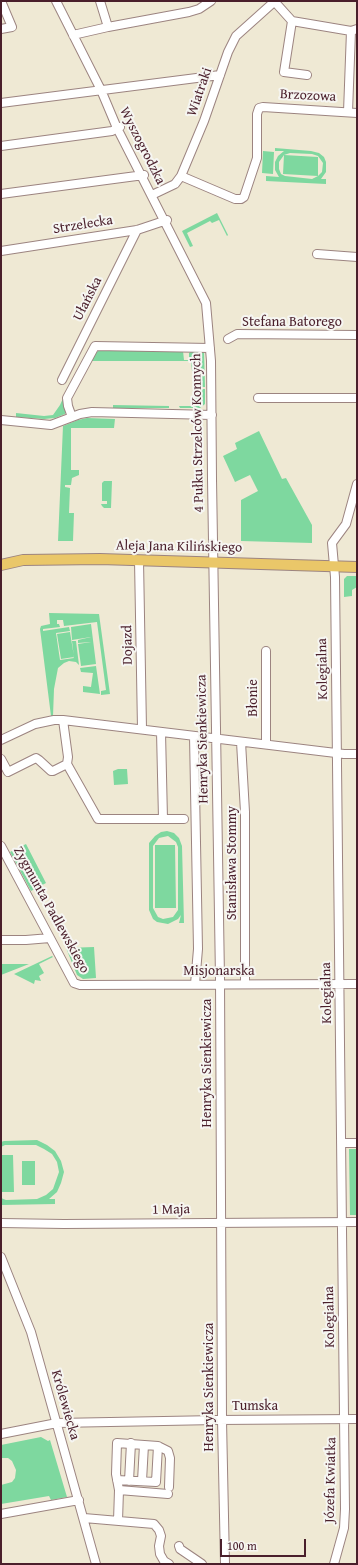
<!DOCTYPE html>
<html>
<head>
<meta charset="utf-8">
<style>
  body { margin:0 }
  #map { position:relative; width:358px; height:1565px; overflow:hidden; background:#efe9d4; font-family:"Gentium Book Plus",serif }
  canvas { display:block }
  .frame { position:absolute; inset:0; border:2px solid #4a1f2b; pointer-events:none }
  .scale { position:absolute; left:220px; top:1539px; width:86px; height:18px; box-sizing:border-box; border:2px solid #4a1f2b; border-top:0; padding-left:5px; font-size:12px; line-height:14px; white-space:nowrap; color:#4a1f2b; -webkit-text-stroke:3px #f6f6f2; paint-order:stroke }
</style>
</head>
<body>
<div id="map">
<canvas width="358" height="1565"></canvas>
<div class="frame"></div>
<div class="scale">100 m</div>
</div>
<script>
const context = document.querySelector('canvas').getContext('2d');
context.lineJoin = 'round';
function paint(path, color) { context.fillStyle = color; context.fill(path, 'evenodd'); }
const poly = rows => new Path2D(rows.map(r => 'M' + r).join(''));
function strokePath(path, color, width, dash) { context.strokeStyle = color; context.lineWidth = width; context.lineCap = dash ? 'butt' : 'round'; context.setLineDash(dash || []); context.stroke(path); }
function label(font, color, halo, rows, align = 'center') {
  context.font = font + ' "Gentium Book Plus",serif'; context.lineWidth = 4; context.setLineDash([]); context.textBaseline = 'middle'; context.strokeStyle = halo; context.fillStyle = color; for (const [text, x, y, turn = 0] of rows) {
    context.save(); context.translate(x, y); context.rotate((+turn || 0) * Math.PI / 180); context.textAlign = isNaN(turn) ? turn : align; if (halo) context.strokeText(text, 0, 0); context.fillText(text, 0, 0); context.restore();
  }
}
paint(poly([
  [275,148,311,151,319,153,324,157,326,162,326,172,321,179,326,179,326,184,266,181,266,176,279,177,275,170,275,162,278,156,284,151,275,151],
  [290,153,312,154,318,156,323,163,322,172,318,176,318,157,284,155,283,174,318,176,312,179,285,176,281,174,279,169,279,162,284,155],
  [263,151,274,152,273,174,262,173],
  [217,213,228,235,227,236,219,220,212,223,210,221,187,233,193,246,190,247,182,231],
  [100,350,183,351,184,360,189,360,189,353,192,351,204,351,205,387,195,387,195,371,192,371,191,361,91,361,95,353],
  [70,383,72,385,65,414,55,418,44,419,16,417,16,413,44,416,53,415,60,405],
  [195,389,205,389,205,404,200,408,180,408,179,406,191,406,191,403,195,403],
  [113,405,169,406,169,408,113,408],
  [87,418,115,419,114,428,71,428,71,470,79,470,79,475,72,478,71,485,65,485,65,487,70,488,69,513,74,513,73,541,58,541,63,426,78,420],
  [259,431,282,479,286,478,312,525,312,543,241,541,241,500,258,491,250,475,235,482,223,456,237,449,235,443],
  [104,481,112,481,111,508,104,508,102,506,101,504,107,504,107,501,102,501,102,483],
  [347,576,357,576,357,587,352,590,352,596,344,597,344,579],
  [49,613,99,614,110,694,101,695,101,691,106,690,97,622,64,626,63,620,57,620,57,624,59,624,60,627,43,629,43,631,69,627,70,631,56,633,60,660,74,658,72,641,76,641,79,665,76,662,69,661,64,663,58,668,54,689,53,716,51,716,40,629,41,626,50,624],
  [91,624,96,664,81,666,78,644,91,642,78,643,78,640,91,637,72,640,71,627],
  [70,632,74,657,61,659,57,634],
  [96,666,100,694,83,692,83,686,91,687,93,673,81,672,80,668],
  [118,769,127,769,128,784,114,785,113,771],
  [167,831,174,833,179,838,182,846,184,923,179,923,181,915,178,919,168,924,157,922,153,919,149,910,149,843,155,836,161,832],
  [168,836,176,842,178,847,178,910,173,917,163,919,158,917,153,908,153,846,159,838],
  [26,844,46,883,31,891,10,852],
  [155,845,175,845,176,908,155,908],
  [94,947,96,978,83,979,77,975,66,948],
  [52,956,53,957,39,964,44,973,39,976,41,981,35,980,34,984,14,974],
  [1,964,29,964,1,975],
  [37,1140,47,1145,55,1151,61,1161,64,1172,61,1183,57,1192,49,1199,55,1199,55,1204,1,1205,1,1198,6,1200,37,1199,46,1195,53,1189,59,1172,57,1162,52,1154,44,1149,36,1145,5,1145,1,1147,1,1142,4,1141],
  [349,1149,357,1149,357,1215,350,1215],
  [1,1155,13,1155,14,1192,1,1192],
  [22,1161,35,1161,35,1185,22,1185],
  [41,1437,48,1441,50,1440,67,1497,51,1500,49,1496,1,1504,1,1485,12,1482,15,1478,16,1470,12,1461,8,1458,1,1458,1,1445]
]), '#7ed89f');
const minor = poly([
  [56,1,101,90,117,128,206,303,211,361,212,479,220,978,222,1420,225,1564],
  [100,1,108,27],
  [274,1,292,21,351,31,357,29],
  [292,21,284,72,307,75],
  [1,29,12,27,1,1],
  [73,35,108,27,189,12,199,9,211,1],
  [1,103,220,75],
  [348,112,351,31],
  [1,146,112,131,120,127],
  [181,176,235,199,241,199,244,197,257,158,257,114,259,108,263,107,357,113],
  [1,194,144,175],
  [154,194,175,184,181,176,204,121,228,52,236,36,275,1],
  [1,251,137,230,167,220],
  [317,254,357,257],
  [228,339,237,334,357,335],
  [62,380,137,230],
  [258,398,357,398],
  [72,417,68,406,67,398,95,346,210,348],
  [1,420,51,425,80,414,92,412,212,415],
  [139,560,142,729],
  [161,732,163,819,184,819],
  [194,736,198,949,195,984],
  [1,740,35,724,54,720,63,720,344,754,357,754],
  [241,742,245,812,245,984],
  [266,744,266,651],
  [1,759,8,772,36,758,39,760,51,771,53,771,67,764,68,757,63,720],
  [67,764,98,819,163,819],
  [1,846,74,983,80,985,357,984],
  [1,940,26,940,50,938],
  [341,1143,357,1143],
  [1,1223,64,1224,357,1222],
  [1,1257,31,1332,96,1564],
  [1,1434,57,1423,217,1420,357,1419],
  [117,1480,156,1482,158,1446],
  [129,1481,131,1443],
  [142,1481,144,1445],
  [119,1490,116,1474,117,1443,158,1446,168,1451,170,1458,169,1487],
  [1,1514,79,1500],
  [84,1518,154,1524,159,1530,161,1536,159,1546,160,1554,164,1561,169,1564],
  [118,1521,119,1490,168,1494],
  [179,1546,180,1549,202,1564],
  [334,1564,344,1528,345,1509,335,577,332,543,346,524,357,484]
]);
const major = poly([
  [1,565,23,560,100,559,357,567]
]);
strokePath(minor, '#9c8480', 10);
strokePath(major, '#9c8480', 12);
strokePath(minor, '#fff', 8);
strokePath(major, '#eac769', 10);
label('14px', '#4a1f2b', '#f6f6f2', [
  ["Wiatraki",200,92,-71],
  ["Brzozowa",308,96,3],
  ["Wyszogrodzka",142,146,63],
  ["Strzelecka",83,225,-9],
  ["Ułańska",88,299,-63],
  ["Stefana Batorego",292,322],
  ["4 Pułku Strzelców Konnych",198,433,-91],
  ["Aleja Jana Kilińskiego",179,547,1],
  ["Dojazd",128,645,-91],
  ["Kolegialna",323,669,-91],
  ["Błonie",253,698,-90],
  ["Henryka Sienkiewicza",203,739,-91],
  ["Stanisława Stommy",232,863,-90],
  ["Zygmunta Padlewskiego",51,910,61],
  ["Misjonarska",219,971],
  ["Kolegialna",327,993,-91],
  ["Henryka Sienkiewicza",207,1063,-90],
  ["1 Maja",171,1210,-1],
  ["Kolegialna",330,1317,-91],
  ["Henryka Sienkiewicza",209,1387,-90],
  ["Królewiecka",65,1405,74],
  ["Tumska",255,1406],
  ["Józefa Kwiatka",331,1480,-89]
]);
</script>
</body>
</html>
